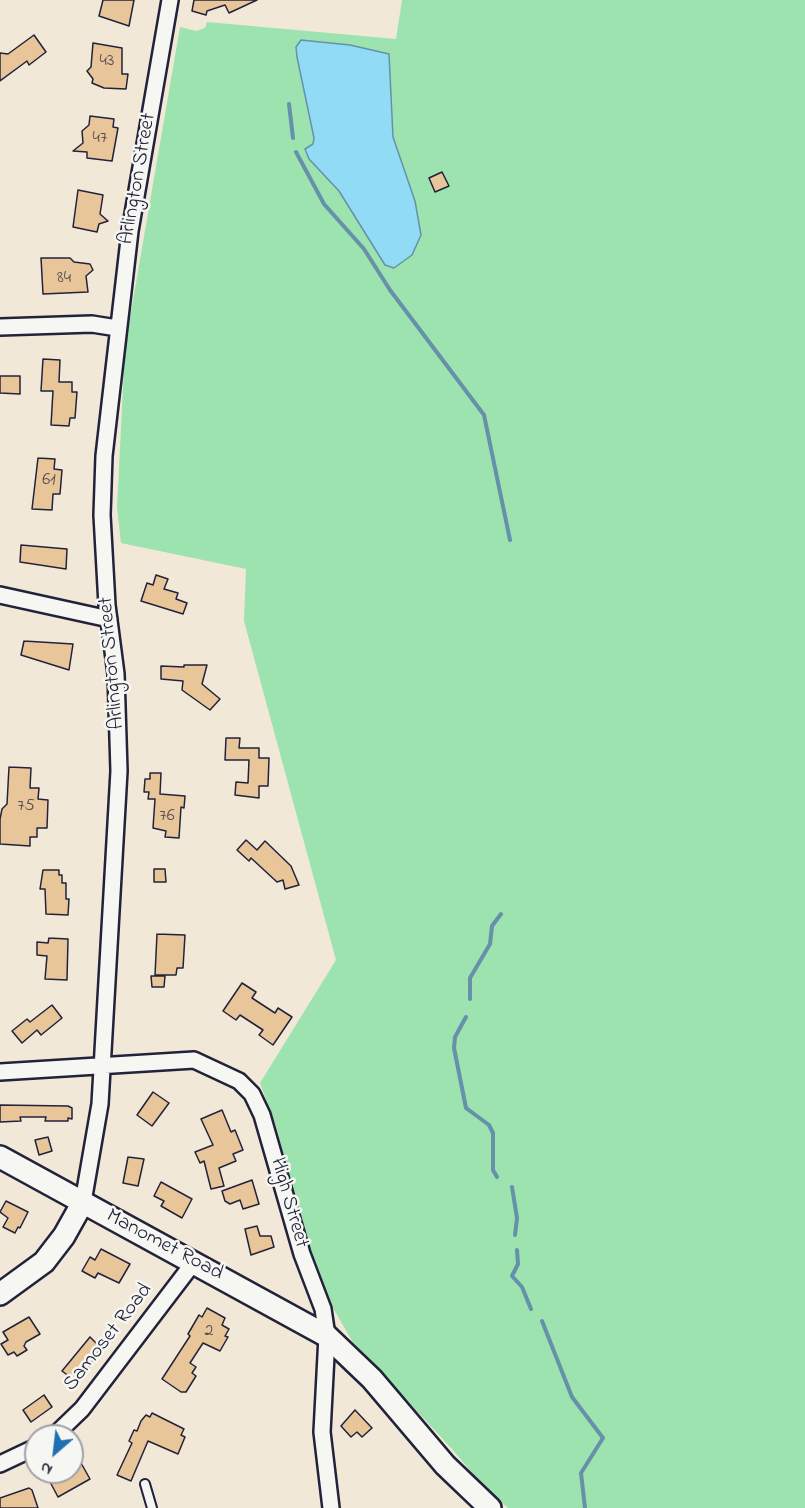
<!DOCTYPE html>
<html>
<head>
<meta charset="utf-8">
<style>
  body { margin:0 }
  #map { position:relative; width:805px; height:1508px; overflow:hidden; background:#f2e8d8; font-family:"Indie Flower",sans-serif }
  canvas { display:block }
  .north { position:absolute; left:24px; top:1424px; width:60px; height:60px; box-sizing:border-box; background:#f6f6f2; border:2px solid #a1a1a9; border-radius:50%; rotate:208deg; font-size:16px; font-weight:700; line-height:24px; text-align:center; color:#22223b }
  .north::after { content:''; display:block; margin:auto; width:21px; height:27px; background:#1f6fb2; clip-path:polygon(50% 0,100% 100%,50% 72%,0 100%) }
</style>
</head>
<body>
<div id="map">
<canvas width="805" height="1508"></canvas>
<div class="north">N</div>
</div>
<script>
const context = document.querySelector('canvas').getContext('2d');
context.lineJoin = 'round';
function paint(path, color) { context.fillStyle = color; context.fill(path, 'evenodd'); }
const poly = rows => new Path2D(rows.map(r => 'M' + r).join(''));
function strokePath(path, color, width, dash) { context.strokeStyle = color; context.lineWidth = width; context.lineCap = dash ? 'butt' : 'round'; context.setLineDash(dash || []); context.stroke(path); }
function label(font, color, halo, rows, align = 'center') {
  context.font = font + ' "Indie Flower",sans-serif'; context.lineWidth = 5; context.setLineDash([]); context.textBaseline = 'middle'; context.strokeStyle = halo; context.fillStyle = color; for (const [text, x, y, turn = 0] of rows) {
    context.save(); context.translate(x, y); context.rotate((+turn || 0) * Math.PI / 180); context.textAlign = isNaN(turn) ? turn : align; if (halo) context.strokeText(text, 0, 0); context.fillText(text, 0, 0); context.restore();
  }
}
paint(poly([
  [402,0,805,0,805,1508,508,1508,484,1487,452,1449,352,1341,332,1306,309,1247,276,1127,260,1083,336,960,244,621,246,569,121,543,117,508,125,347,180,27,196,31,205,28,207,22,396,39]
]), '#9de3af');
const water = poly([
  [301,40,350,45,389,54,393,137,415,201,421,235,412,255,394,268,385,265,339,191,309,159,305,149,313,144,314,138,297,57,296,47,301,40]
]);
paint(water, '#92dbf4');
strokePath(water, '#6591aa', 1.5);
strokePath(poly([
  [289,104,293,138],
  [296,152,324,204,364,249,390,290,484,415,510,540],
  [470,999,470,978,490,944,492,926,501,914],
  [466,1017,455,1037,454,1048,466,1108,489,1125,493,1133,493,1170,497,1177],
  [512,1187,517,1218,515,1235],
  [517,1250,518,1264,512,1276,522,1287,531,1309],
  [542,1321,572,1397,603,1438,581,1473,585,1508]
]), '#6591aa', 4);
const building = poly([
  [103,0,134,0,129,26,99,16,103,0],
  [194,0,257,0,229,13,225,5,207,11,206,15,192,11,194,0],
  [34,35,46,52,29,65,27,61,0,81,0,53,8,54,34,35],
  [93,43,122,48,122,74,128,74,126,89,104,88,92,83,93,79,87,71,91,67,93,43],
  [90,116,114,119,113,127,118,128,112,161,87,158,87,152,73,151,83,143,82,131,89,125,90,116],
  [442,172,449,186,435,192,429,178,442,172],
  [78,190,103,195,100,214,108,221,99,224,97,232,73,227,78,190],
  [41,258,70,258,74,262,90,264,93,270,86,276,88,292,43,294,41,258],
  [43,359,60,360,59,382,72,382,72,392,77,392,75,418,70,418,69,426,51,425,53,391,41,391,43,359],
  [0,376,20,376,20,394,0,393,0,376],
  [38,458,55,459,54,469,62,470,60,494,53,494,52,510,32,509,38,458],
  [21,545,67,549,66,569,20,562,21,545],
  [156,575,168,579,164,589,178,593,176,599,187,603,183,614,141,601,147,583,153,585,156,575],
  [24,641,73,644,69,670,21,655,24,641],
  [184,665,207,665,202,684,220,699,210,710,182,690,183,681,161,679,161,666,184,667,184,665],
  [226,738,240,738,239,748,259,748,259,758,269,758,268,786,259,786,259,798,235,795,236,782,248,783,249,760,225,760,226,738],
  [9,767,31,768,30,788,39,788,38,799,48,800,47,828,37,828,37,837,30,837,30,846,0,844,0,819,2,809,7,804,9,767],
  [150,773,161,773,160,794,185,796,184,808,181,807,179,838,165,837,166,831,153,828,155,799,148,799,149,792,144,792,145,779,150,779,150,773],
  [246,840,257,850,265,841,291,866,299,885,285,889,283,880,277,882,251,858,249,861,237,850,246,840],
  [154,869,165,869,166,882,154,882,154,869],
  [43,870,59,870,59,875,62,875,62,883,66,883,66,899,69,899,68,915,46,914,45,889,40,889,43,870],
  [157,934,185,935,183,968,177,968,176,975,155,975,157,934],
  [49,938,68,939,67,980,45,979,47,956,37,955,37,942,48,943,49,938],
  [151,976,165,976,164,987,152,987,151,976],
  [242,983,256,992,252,998,275,1013,278,1008,292,1017,273,1045,259,1035,263,1030,240,1015,236,1020,223,1011,242,983],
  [52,1005,62,1018,41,1035,37,1030,22,1043,12,1031,27,1019,30,1022,52,1005],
  [153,1092,169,1103,152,1126,137,1115,153,1092],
  [0,1105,68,1106,72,1108,72,1119,68,1118,68,1121,45,1121,46,1117,20,1117,21,1121,0,1122,0,1105],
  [222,1110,231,1132,235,1130,243,1150,233,1154,236,1161,219,1168,224,1186,211,1189,204,1161,200,1163,195,1152,213,1145,201,1119,222,1110],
  [48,1137,52,1151,39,1155,35,1140,48,1137],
  [128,1157,144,1159,138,1186,123,1183,128,1157],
  [252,1180,259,1204,243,1209,240,1200,230,1204,225,1201,222,1191,252,1180],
  [161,1182,192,1199,182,1218,161,1206,164,1201,154,1196,161,1182],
  [6,1201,28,1212,20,1228,18,1227,15,1233,3,1227,8,1218,0,1212,6,1201],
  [257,1226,260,1236,271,1236,274,1247,251,1255,245,1229,257,1226],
  [101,1249,130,1264,119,1283,98,1273,95,1278,82,1271,90,1257,95,1260,101,1249],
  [207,1308,225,1318,222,1325,229,1329,225,1336,228,1337,220,1351,203,1343,190,1363,196,1367,192,1373,196,1376,186,1392,181,1392,162,1379,190,1336,188,1334,199,1315,202,1317,207,1308],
  [29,1317,40,1334,26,1342,24,1346,27,1350,17,1356,14,1352,8,1355,1,1344,8,1340,3,1332,29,1317],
  [90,1337,101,1348,78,1383,62,1371,90,1337],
  [44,1395,52,1407,31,1422,23,1410,44,1395],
  [355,1410,372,1428,362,1437,357,1432,351,1437,341,1426,355,1410],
  [152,1413,184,1429,181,1435,185,1437,178,1454,148,1441,131,1481,117,1475,132,1443,129,1441,134,1430,137,1431,141,1421,146,1415,150,1417,152,1413],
  [81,1463,90,1479,58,1497,49,1480,64,1472,72,1472,72,1468,81,1463],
  [29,1488,32,1490,38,1508,0,1508,0,1498,29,1488]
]);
paint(building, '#e8c69a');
strokePath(building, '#22223b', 1.5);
const lane = poly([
  [145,1484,152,1508]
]);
const street = poly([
  [0,327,92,324,117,328],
  [0,595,109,619],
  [0,1072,194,1060,239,1081,252,1094,262,1115,302,1254,323,1309,327,1336,322,1432,331,1508],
  [83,1202,100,1104,119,771,116,674,107,605,102,515,104,456,130,231,170,0],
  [54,1436,82,1409,194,1262],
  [0,1464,36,1447]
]);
const secondary = poly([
  [0,1157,327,1336,372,1379,445,1465,490,1508],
  [0,1294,44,1262,64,1236,83,1202]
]);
strokePath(lane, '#22223b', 12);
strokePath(street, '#22223b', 20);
strokePath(secondary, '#22223b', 26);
strokePath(lane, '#f6f6f2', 8);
strokePath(street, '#f6f6f2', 15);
strokePath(secondary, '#f6f6f2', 21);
label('18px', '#544b53', null, [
  ["43",107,62],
  ["47",100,139],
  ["84",64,279],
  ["61",49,481],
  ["75",26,807],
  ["76",167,817],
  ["2",209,1332]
]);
label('21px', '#22223b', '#f6f6f2', [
  ["Arlington Street",139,179,-80],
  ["Arlington Street",113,663,-95],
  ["High Street",288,1203,74],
  ["Manomet Road",164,1246,28],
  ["Samoset Road",109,1338,-52]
]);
</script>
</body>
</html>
